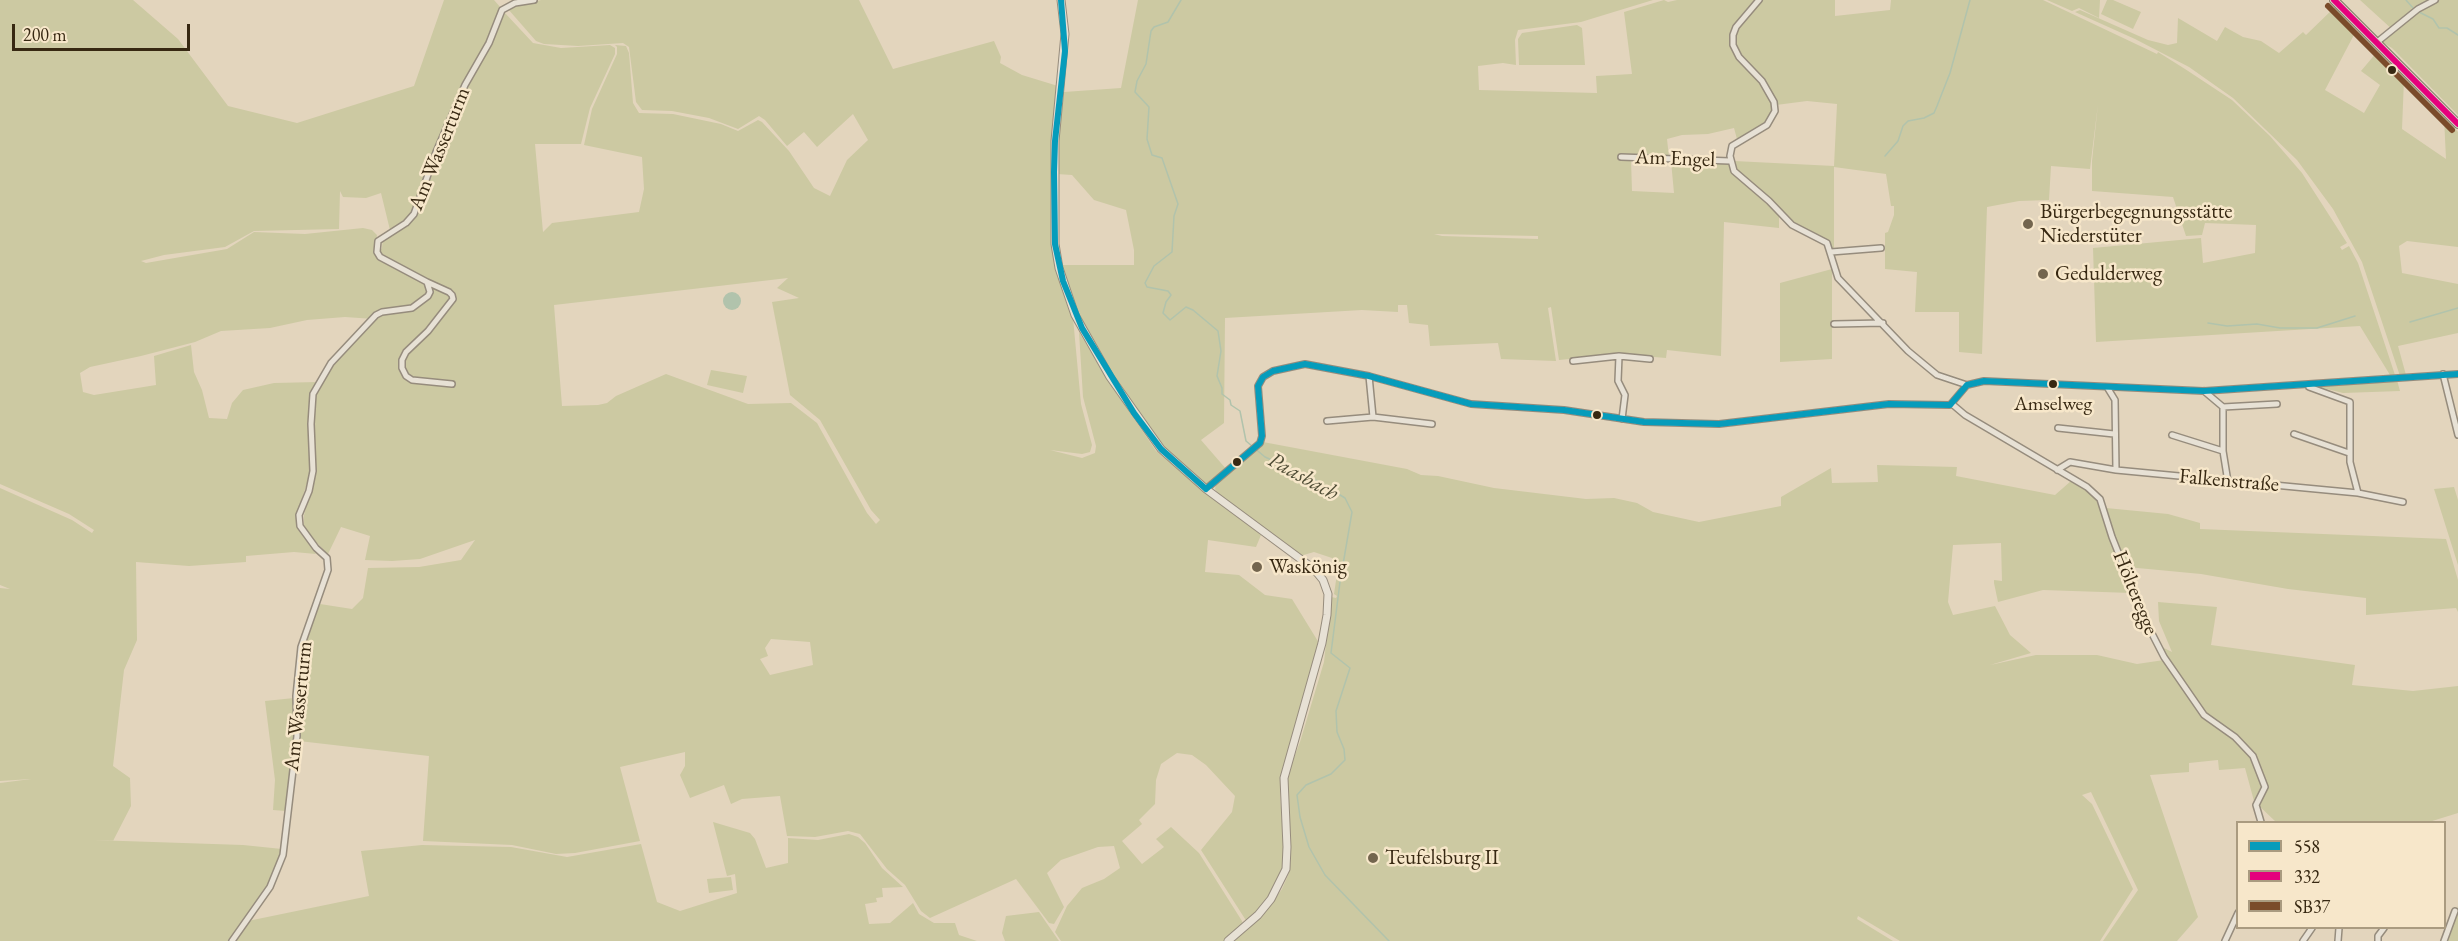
<!DOCTYPE html>
<html>
<head>
<meta charset="utf-8">
<style>
  body { margin:0 }
  #map { position:relative; width:2458px; height:941px; overflow:hidden; background:#e3d5bd; font-family:"EB Garamond",serif }
  canvas { display:block }
  .legend { position:absolute; left:2236px; top:821px; width:210px; height:108px; box-sizing:border-box; background:#f7e7ca; border:2px solid #aa9b80; margin:0; padding:8px 10px; list-style:none; font-size:18px; color:#372812 }
  .legend li { display:flex; align-items:center; gap:12px; height:30px }
  .legend b { width:30px; border:2px solid #aa9b80 }
  .scale { position:absolute; left:12px; top:24px; width:178px; height:27px; box-sizing:border-box; border:3px solid #372812; border-top:0; padding-left:8px; font-size:18px; line-height:21px; white-space:nowrap; color:#372812; -webkit-text-stroke:4px #f7e7ca; paint-order:stroke }
</style>
</head>
<body>
<div id="map">
<canvas width="2458" height="941"></canvas>
<ul class="legend">
<li><b style="height:8px;background:#069cbb"></b>558</li>
<li><b style="height:8px;background:#e5007d"></b>332</li>
<li><b style="height:8px;background:#7a4b2a"></b>SB37</li>
</ul>
<div class="scale">200 m</div>
</div>
<script>
const context = document.querySelector('canvas').getContext('2d');
context.lineJoin = 'round';
function paint(path, color) { context.fillStyle = color; context.fill(path, 'evenodd'); }
const poly = rows => new Path2D(rows.map(r => 'M' + r).join(''));
function strokePath(path, color, width, dash) { context.strokeStyle = color; context.lineWidth = width; context.lineCap = dash ? 'butt' : 'round'; context.setLineDash(dash || []); context.stroke(path); }
function label(font, color, halo, rows, align = 'center') {
  context.font = font + ' "EB Garamond",serif'; context.lineWidth = 5; context.setLineDash([]); context.textBaseline = 'middle'; context.strokeStyle = halo; context.fillStyle = color; for (const [text, x, y, turn = 0] of rows) {
    context.save(); context.translate(x, y); context.rotate((+turn || 0) * Math.PI / 180); context.textAlign = isNaN(turn) ? turn : align; if (halo) context.strokeText(text, 0, 0); context.fillText(text, 0, 0); context.restore();
  }
}
paint(poly([
  [0,0,133,0,178,39,228,106,297,123,414,86,444,0,494,0,501,8,488,39,473,67,429,175,406,223,390,230,381,193,366,198,343,197,340,191,339,229,254,231,225,247,164,255,141,261,146,263,227,249,254,232,305,234,363,228,372,230,377,235,375,247,377,255,382,248,383,237,408,226,432,175,455,114,505,13,533,43,561,48,610,45,615,48,615,54,590,108,581,144,535,144,543,232,552,223,639,212,644,189,642,157,584,145,592,109,617,54,617,47,615,45,626,46,629,53,633,103,639,113,673,114,721,124,738,131,758,120,762,122,789,151,814,188,830,196,847,160,868,140,853,114,817,147,804,132,787,146,765,120,759,116,738,129,709,118,672,111,642,110,636,102,629,47,623,43,578,46,544,44,536,41,508,9,541,0,859,0,893,69,994,41,1001,57,1000,63,1022,75,1058,86,1052,128,1055,259,1073,318,1081,404,1092,445,1090,452,1082,454,1050,450,1082,458,1095,453,1096,446,1083,397,1079,332,1107,379,1156,451,1261,535,1256,547,1208,540,1205,572,1239,575,1265,595,1292,599,1319,643,1282,771,1280,795,1285,861,1281,876,1264,905,1247,922,1201,850,1232,812,1235,796,1206,765,1192,755,1177,753,1161,764,1156,780,1155,804,1139,820,1142,824,1122,841,1142,864,1164,847,1156,839,1171,827,1199,853,1242,921,1243,925,1224,941,1061,941,1055,932,1067,906,1082,888,1104,879,1120,868,1114,846,1098,847,1061,860,1047,873,1064,907,1054,924,1049,923,1016,879,930,918,921,911,905,885,887,869,860,834,848,831,815,837,787,836,780,796,742,799,731,804,724,785,690,798,680,775,685,766,685,752,620,767,640,841,575,853,556,854,512,845,423,841,429,756,299,741,299,690,307,636,320,604,352,609,363,598,368,568,419,567,461,560,475,540,420,559,392,561,365,560,370,536,341,527,328,554,309,535,304,526,304,515,315,473,315,394,332,364,374,319,345,317,307,320,270,328,221,331,195,342,141,356,90,367,80,373,83,392,94,395,156,385,154,356,191,345,194,372,202,390,209,418,227,419,232,403,243,390,274,383,318,382,309,413,310,474,297,514,297,528,316,554,294,552,246,556,246,562,189,566,136,562,137,640,124,670,113,766,130,778,131,806,113,841,93,840,243,845,282,849,277,868,268,885,229,941,0,941,0,783,31,779,0,781,0,588,10,589,0,585,0,488,72,520,92,533,94,530,69,514,0,484],
  [788,278,777,288,799,298,772,302,790,395,820,420,871,510,880,520,876,524,867,513,817,423,791,403,748,404,666,374,616,396,607,403,598,405,562,406,554,305],
  [771,639,810,642,813,665,770,675,760,659,768,656,765,648],
  [1138,0,1653,0,1581,22,1518,30,1515,40,1516,65,1503,63,1478,66,1479,90,1597,93,1596,76,1632,74,1624,12,1664,0,1668,2,1677,0,1758,0,1743,16,1731,41,1733,52,1761,82,1773,102,1774,116,1760,128,1737,139,1734,128,1708,134,1682,135,1667,139,1669,157,1631,160,1632,191,1674,193,1671,161,1727,162,1734,175,1779,215,1779,228,1724,222,1721,356,1667,350,1666,358,1620,354,1559,360,1551,307,1548,308,1556,361,1501,359,1498,343,1430,346,1428,325,1409,323,1407,305,1398,305,1398,312,1362,310,1225,318,1224,423,1201,440,1227,470,1207,486,1162,446,1113,375,1074,307,1061,265,1134,265,1134,250,1126,210,1094,200,1072,175,1057,174,1059,134,1064,92,1121,88],
  [1434,234,1538,236,1538,239,1442,236],
  [1762,0,1835,0,1835,16,1890,10,1891,0,2043,0,2157,54,2158,52,2185,69,2232,100,2270,136,2302,173,2347,243,2340,247,2342,250,2349,246,2358,263,2395,375,2390,375,2360,326,2096,342,2093,248,2201,238,2203,263,2255,253,2256,225,2205,223,2202,235,2186,236,2173,197,2092,191,2092,161,2098,104,2090,169,2051,166,2049,200,2019,201,1987,207,1982,354,1959,352,1959,312,1915,312,1917,272,1885,269,1885,233,1888,232,1894,215,1894,206,1891,206,1886,174,1834,167,1834,249,1828,241,1793,222,1737,170,1734,161,1834,166,1837,104,1807,101,1776,105,1735,45,1736,32,1740,25],
  [2047,0,2100,0,2099,18,2079,8,2072,11],
  [2107,0,2113,0,2141,12,2133,29,2101,14],
  [2360,0,2458,0,2458,115,2392,48,2382,42,2394,31],
  [2335,7,2356,31,2325,90,2364,113,2380,85,2361,71,2377,52,2404,79,2402,129,2446,159,2444,117,2458,132,2458,247,2407,241,2399,246,2402,273,2458,284,2458,333,2398,346,2406,375,2400,376,2362,262,2333,209,2297,160,2233,98,2189,67,2135,39,2075,12,2080,10,2148,40,2168,45,2177,43,2178,18,2217,41,2225,27,2243,37,2261,41,2279,53,2303,32,2306,35],
  [1577,25,1582,28,1585,65,1519,65,1518,39,1522,33],
  [1832,269,1832,359,1780,362,1780,283],
  [711,370,747,376,743,393,707,385],
  [2397,380,2400,391,2343,393,2315,386],
  [1263,442,1407,469,1421,475,1438,476,1494,488,1586,499,1614,498,1637,503,1653,512,1699,522,1781,506,1781,497,1831,468,1832,483,1878,482,1877,465,1957,467,1956,476,2055,495,2071,481,2086,489,2098,502,2132,593,2043,590,1998,602,1994,583,1994,580,2002,581,2001,543,1953,545,1948,602,1953,615,1995,606,2010,635,2031,653,1990,665,2036,655,2097,655,2137,664,2164,660,2160,646,2172,652,2159,621,2158,602,2217,607,2211,645,2355,665,2352,685,2413,691,2458,686,2458,813,2429,822,2276,822,2254,801,2245,768,2219,770,2218,760,2189,763,2189,772,2150,775,2198,917,2177,941,2103,941,2138,890,2091,792,2082,795,2092,804,2133,889,2100,941,1900,941,1858,916,1857,919,1893,941,1233,941,1270,906,1282,889,1289,873,1291,859,1287,787,1289,770,1300,742,1324,662,1331,597,1336,598,1337,596,1334,594,1338,567,1332,558,1314,552,1300,556,1219,495,1215,489,1216,484],
  [2454,487,2458,500,2458,565,2434,489],
  [2106,508,2168,514,2200,523,2200,529,2446,539,2458,580,2458,612,2456,608,2366,615,2366,598,2288,589,2201,574,2127,567,2114,537],
  [294,698,295,735,286,811,273,810,275,780,265,701],
  [713,822,750,833,755,839,766,868,788,863,788,838,818,840,849,834,858,837,865,843,882,868,903,887,882,888,883,897,876,898,877,902,865,904,869,924,890,923,913,903,919,914,934,923,955,923,959,935,977,941,234,941,248,921,369,896,361,851,422,845,511,847,567,857,641,844,657,902,680,911,737,893,735,874,727,876],
  [731,877,733,890,709,893,707,879],
  [2458,906,2458,941,2445,941,2447,937],
  [1039,912,1059,941,1005,941,1002,933,1006,916]
]), '#ccc9a2');
paint(poly([
  '723 301a9 9 0 1 1 18 0a9 9 0 1 1-18 0Z'
]), '#b1c3ac');
strokePath(poly([
  [1181,0,1168,22,1154,27,1151,31,1146,64,1137,81,1135,92,1149,107,1147,139,1152,155,1162,158,1178,204,1174,216,1172,252,1154,266,1145,283,1147,287,1168,291,1171,295,1166,302,1163,313,1170,320,1186,307,1193,310,1218,331,1221,351,1217,376,1222,388,1222,394,1230,400,1231,405,1240,411,1246,441,1265,457,1312,478,1345,498,1352,512,1340,582,1331,653,1350,668,1336,711,1337,732,1344,749,1345,760,1331,774,1306,785,1297,795,1300,817,1309,847,1325,875,1389,941],
  [2406,0,2413,8],
  [2419,12,2433,19,2439,28,2447,28,2458,35],
  [1885,156,1898,141,1903,126,1908,121,1924,118,1934,113,1937,106,1950,73,1970,0],
  [2410,322,2458,308],
  [2208,323,2227,326,2257,324,2280,328,2317,328,2355,316]
]), '#b1c3ac', 1.5);
const minor = poly([
  [1759,0,1736,27,1733,35,1733,45,1739,57,1762,81,1774,102,1775,111,1767,125,1732,146,1730,156,1734,171,1769,201,1792,225,1827,243,1838,278,1908,351,1937,375,1967,385],
  [2376,43,2418,9,2435,0],
  [1621,157,1730,161],
  [1831,252,1881,248],
  [427,282,449,292,452,295,453,299,428,331,406,352,402,360,402,368,406,376,412,380,452,384],
  [1834,324,1883,323],
  [1619,356,1618,381,1625,395,1622,419],
  [1573,361,1619,356,1650,359],
  [2443,374,2458,435],
  [1369,376,1373,417],
  [2107,387,2115,400,2116,470],
  [2309,387,2350,402,2350,462,2358,493],
  [2204,391,2223,407,2223,451,2228,482],
  [1952,404,1965,415,2087,487,2100,499,2112,537,2145,620,2164,657,2204,715,2235,737,2253,756,2265,787,2256,805,2261,822],
  [2223,407,2277,404],
  [1327,421,1373,417,1432,424],
  [2058,428,2114,434],
  [2294,434,2349,453],
  [2172,435,2223,451],
  [2057,470,2070,462,2116,470,2358,493,2403,502],
  [1206,489,1260,443,1262,436,1258,386,1263,377,1273,371,1305,364,1369,376,1471,404,1564,410,1644,422,1719,424,1889,404,1950,405,1967,385,1984,381,2204,391,2458,374],
  [232,941,270,887,283,855,297,736,296,696,301,647,328,570,327,558,316,548,300,526,299,515,309,491,313,471,311,424,313,394,331,363,376,315,382,312,412,308,428,296,430,292,427,282,380,257,377,252,378,241,406,223,414,214,436,152,465,85,489,43,502,10,515,3,534,0],
  [2225,941,2238,913],
  [2303,941,2312,928],
  [2338,941,2339,928],
  [2378,941,2378,936,2384,928],
  [2444,941,2455,911]
]);
const tertiary = poly([
  [1061,0,1065,34,1055,141,1055,244,1059,268,1075,315,1110,377,1161,449,1206,489,1314,569,1323,580,1328,594,1327,615,1322,643,1284,778,1287,847,1286,869,1271,899,1258,915,1228,941]
]);
const primary = poly([
  [2334,0,2458,124]
]);
strokePath(minor, '#968c7d', 8);
strokePath(tertiary, '#968c7d', 9);
strokePath(primary, '#7e7566', 10);
strokePath(minor, '#e7e1d5', 5);
strokePath(tertiary, '#e7e1d5', 7);
strokePath(primary, '#dbd1c0', 8);
strokePath(poly([
  [1061,0,1065,51,1055,141,1054,172,1055,244,1063,281,1082,328,1134,413,1161,449,1206,489],
  [1206,489,1260,443,1262,436,1258,386,1263,377,1273,371,1305,364,1369,376,1471,404,1564,410,1644,422,1719,424,1889,404,1950,405,1967,385,1984,381,2204,391,2458,374]
]), '#069cbb', 6);
strokePath(poly([
  [2334,0,2458,124]
]), '#e5007d', 6);
strokePath(poly([
  [2328,6,2452,130]
]), '#7a4b2a', 6);
for (const [x, y, r, color] of [
  [2392,70,5,"#372812"],
  [2028,224,6,"#73654e"],
  [2043,274,6,"#73654e"],
  [2053,384,5,"#372812"],
  [1597,415,5,"#372812"],
  [1237,462,5,"#372812"],
  [1257,567,6,"#73654e"],
  [1373,858,6,"#73654e"]
]) { const dot = new Path2D(); dot.arc(x, y, r, 0, 2 * Math.PI); context.fillStyle = color; context.fill(dot); strokePath(dot, '#f7e7ca', 2); }
label('20px', '#372812', '#f7e7ca', [
  ["Amselweg",2053,405]
]);
label('21px', '#372812', '#f7e7ca', [
  ["Am Wasserturm",440,149,-68],
  ["Am Engel",1675,159,2],
  ["Falkenstraße",2229,481,5],
  ["Hölteregge",2135,593,68],
  ["Am Wasserturm",299,706,-84]
]);
label('21px', '#372812', '#f7e7ca', [
  ["Bürgerbegegnungsstätte",2040,212],
  ["Niederstüter",2040,236],
  ["Gedulderweg",2055,274],
  ["Waskönig",1269,567],
  ["Teufelsburg II",1385,858]
], 'left');
label('italic 22px', '#504d36', '#f7e7ca', [
  ["Paasbach",1303,477,29]
]);
</script>
</body>
</html>
